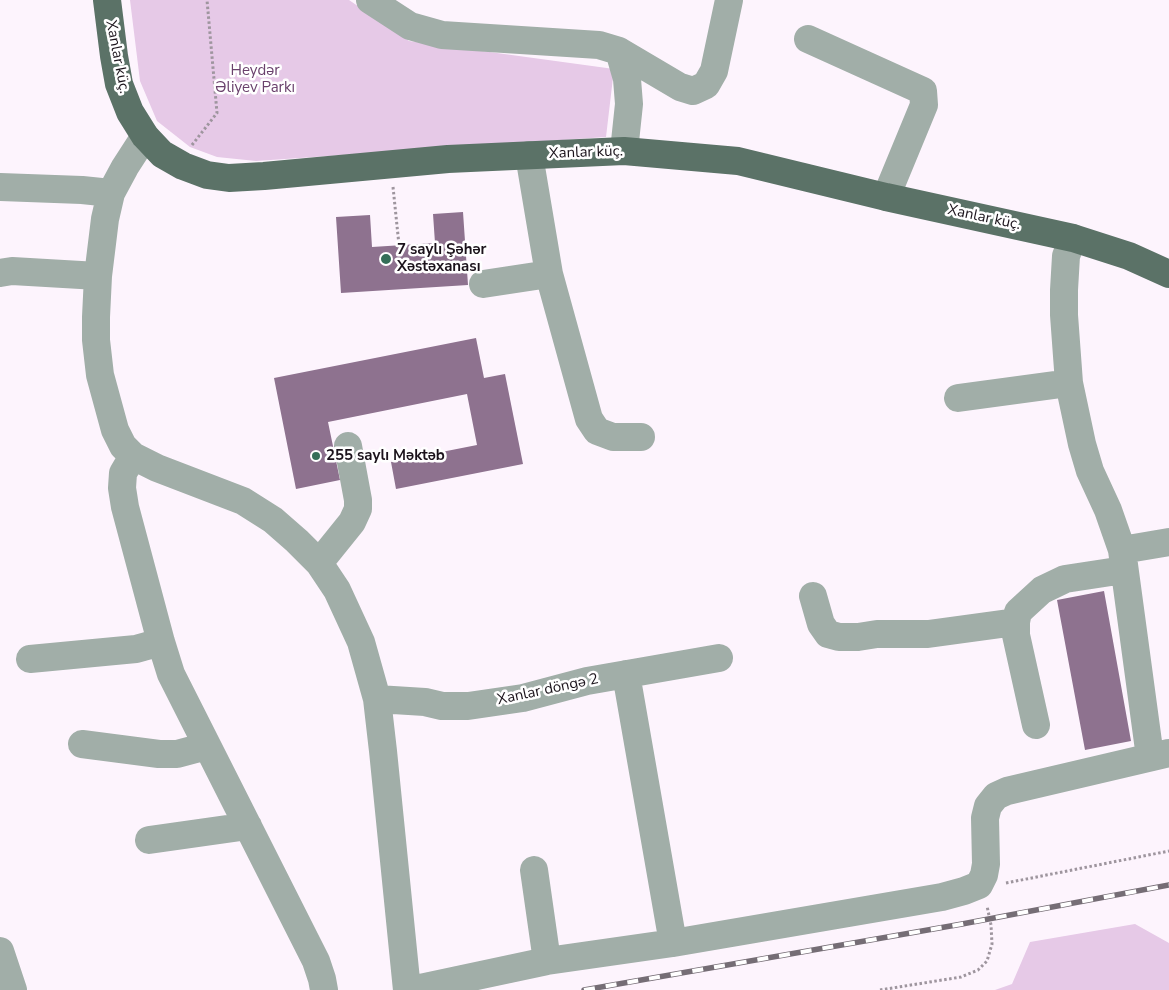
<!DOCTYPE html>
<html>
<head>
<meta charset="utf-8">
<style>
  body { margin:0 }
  canvas { display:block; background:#fdf4fd }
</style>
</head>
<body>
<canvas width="1169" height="990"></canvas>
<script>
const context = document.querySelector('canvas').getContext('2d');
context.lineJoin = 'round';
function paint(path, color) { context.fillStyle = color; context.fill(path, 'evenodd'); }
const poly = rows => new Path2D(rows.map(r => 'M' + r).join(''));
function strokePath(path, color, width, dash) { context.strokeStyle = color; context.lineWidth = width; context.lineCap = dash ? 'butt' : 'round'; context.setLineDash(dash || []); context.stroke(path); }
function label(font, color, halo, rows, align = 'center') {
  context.font = font + ' "Nunito Sans",sans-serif'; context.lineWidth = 5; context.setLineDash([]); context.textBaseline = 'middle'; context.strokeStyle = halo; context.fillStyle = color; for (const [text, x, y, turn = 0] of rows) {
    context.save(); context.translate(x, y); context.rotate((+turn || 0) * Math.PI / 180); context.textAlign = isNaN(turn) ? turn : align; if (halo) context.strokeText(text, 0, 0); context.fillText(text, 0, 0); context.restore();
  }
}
paint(poly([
  [130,0,349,0,409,41,614,69,606,137,256,161,217,157,190,147,157,121,140,81],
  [1135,924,1169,943,1169,990,995,990,1012,984,1030,942]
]), '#e6c9e7');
paint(poly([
  [463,212,468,285,341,293,336,217,370,215,372,247,435,243,433,214],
  [476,338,484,378,505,374,523,464,396,489,391,462,477,445,467,394,328,422,340,480,296,489,274,378],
  [1104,591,1131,741,1085,750,1057,600]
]), '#8e728f');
strokePath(poly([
  [192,145,217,113,207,0],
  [393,187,399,245],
  [1006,883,1169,851],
  [880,990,961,977,978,970,987,961,992,944,991,925,987,906]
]), '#9e959e', 3, [2.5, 2.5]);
strokePath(poly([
  [370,0,410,26,442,35,599,45,619,51,627,79,629,104,624,151],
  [808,39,923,91,924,105,886,197],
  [619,51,680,87,693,91,706,85,714,71,729,0],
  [145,136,125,167,111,193,105,219,98,276,96,317,96,340,100,375,115,430,123,446,133,456,157,468,243,501,273,520,297,541,319,563,337,590,361,642,377,699,383,751,407,990],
  [529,155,549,274,589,419,597,431,613,437,641,437],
  [0,187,82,190,111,193],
  [1073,238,1066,256,1064,290,1064,315,1069,383,1082,444,1090,471,1108,510,1122,550,1150,757],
  [0,273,12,271,98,276],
  [483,284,549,274],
  [958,398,1069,383],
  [133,456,123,473,122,488,125,507,161,642,171,674,316,961,322,979,324,990],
  [1122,550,1169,542],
  [319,563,352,522,358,509,358,500,348,446],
  [813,596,821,624,828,634,839,637,858,637,877,634,928,634,1016,622],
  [30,659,136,649,161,642],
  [626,674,673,943],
  [377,699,425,702,442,706,468,706,523,698,587,681,719,658],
  [1036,725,1016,635,1016,622,1018,612,1042,590,1065,579,1124,570],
  [82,744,159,754,177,754,207,746],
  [149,840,248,826],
  [534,870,547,961],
  [0,951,13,990],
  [411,990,547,961,673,943,942,897,964,891,979,885,984,875,986,864,985,818,988,806,996,796,1007,791,1169,753]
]), '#a1aea8', 28);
strokePath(poly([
  [107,0,114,56,119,84,130,112,145,136,162,154,183,166,207,175,229,178,264,176,448,159,624,151,738,161,886,197,1073,238,1129,256,1169,274]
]), '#5b7267', 28);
const rail = poly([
  [584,990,962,924,1169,885]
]);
strokePath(rail, '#756d75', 5.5);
strokePath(rail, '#fff', 4, [11]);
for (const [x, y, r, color] of [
  [386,259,6,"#346e58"],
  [316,456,5,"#346e58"]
]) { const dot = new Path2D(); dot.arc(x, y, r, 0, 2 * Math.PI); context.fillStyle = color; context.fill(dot); strokePath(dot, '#fff', 2); }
label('15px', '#1b131b', '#fff', [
  ["Xanlar küç.",117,57,79],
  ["Xanlar küç.",586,153,-2],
  ["Xanlar küç.",984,218,12],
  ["Xanlar döngə 2",548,690,-12]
]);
label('15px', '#6a416c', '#fff', [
  ["Heydər",255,71],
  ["Əliyev Parkı",255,88]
]);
label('bold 15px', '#1b131b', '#fff', [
  ["7 saylı Şəhər",397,250],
  ["Xəstəxanası",397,267],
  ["255 saylı Məktəb",326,456]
], 'left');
</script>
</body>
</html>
